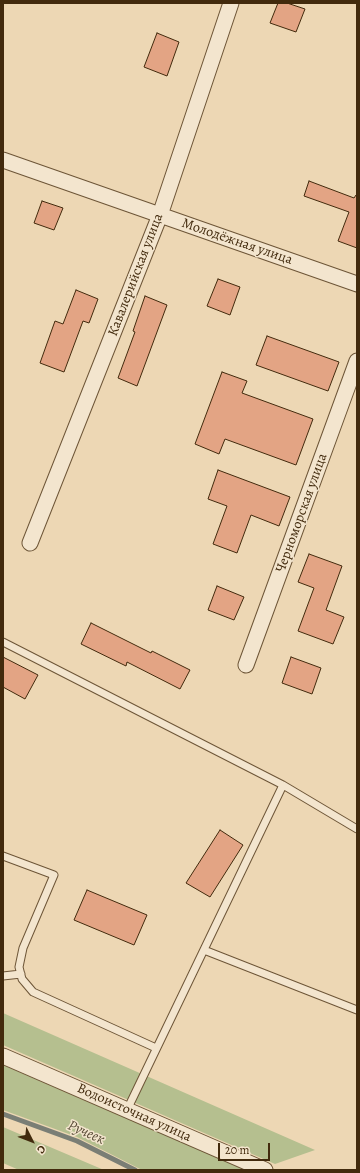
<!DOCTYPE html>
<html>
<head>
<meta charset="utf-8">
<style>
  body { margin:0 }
  #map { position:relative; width:360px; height:1173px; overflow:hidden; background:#edd7b4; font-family:Alegreya,serif }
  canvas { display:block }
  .frame { position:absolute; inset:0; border:4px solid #422a0d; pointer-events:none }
  .north { position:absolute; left:12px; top:1121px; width:40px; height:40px; -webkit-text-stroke:3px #f3e5ce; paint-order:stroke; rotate:132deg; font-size:11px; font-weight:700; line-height:16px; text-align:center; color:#422a0d }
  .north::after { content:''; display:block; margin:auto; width:14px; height:18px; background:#422a0d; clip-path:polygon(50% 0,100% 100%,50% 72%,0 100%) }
  .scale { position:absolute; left:218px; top:1143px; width:52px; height:18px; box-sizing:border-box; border:2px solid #422a0d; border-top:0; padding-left:5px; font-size:12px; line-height:14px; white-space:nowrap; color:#422a0d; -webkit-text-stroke:3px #f3e5ce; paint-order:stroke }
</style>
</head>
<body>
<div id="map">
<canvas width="360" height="1173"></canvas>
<div class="frame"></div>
<div class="north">С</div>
<div class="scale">20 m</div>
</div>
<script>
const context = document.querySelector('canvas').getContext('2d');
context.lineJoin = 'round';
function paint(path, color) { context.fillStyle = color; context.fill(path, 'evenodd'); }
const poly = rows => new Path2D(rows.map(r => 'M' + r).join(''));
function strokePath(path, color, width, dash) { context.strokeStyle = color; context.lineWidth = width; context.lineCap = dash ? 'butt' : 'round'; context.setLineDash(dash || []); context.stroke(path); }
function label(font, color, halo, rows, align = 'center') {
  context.font = font + ' Alegreya,serif'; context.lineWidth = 3; context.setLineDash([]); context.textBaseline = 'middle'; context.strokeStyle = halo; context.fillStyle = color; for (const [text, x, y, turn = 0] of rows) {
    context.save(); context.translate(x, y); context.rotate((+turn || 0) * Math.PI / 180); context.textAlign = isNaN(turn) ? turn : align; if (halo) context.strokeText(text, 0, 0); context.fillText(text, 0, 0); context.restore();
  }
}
paint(poly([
  [3,1013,315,1150,275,1164,3,1045],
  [3,1065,246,1170,142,1170,77,1137,3,1110],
  [3,1127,104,1170,19,1170,3,1163]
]), '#b5bf8f');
strokePath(poly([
  [3,1114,77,1141,135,1170]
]), '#7a7e75', 5);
const building = poly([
  [278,3,287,3,305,9,296,32,270,23,278,3],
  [157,33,179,42,167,76,144,67,157,33],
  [309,181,354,198,356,195,357,195,357,248,338,241,349,212,304,196,309,181],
  [42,201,63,208,54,230,34,223,42,201],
  [218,279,240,287,230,315,207,306,218,279],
  [76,290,98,299,89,323,83,321,64,372,40,363,55,321,63,324,76,290],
  [145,296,167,305,137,386,118,378,135,332,133,331,145,296],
  [267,336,339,362,328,391,256,365,267,336],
  [222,372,247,381,242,393,313,419,296,465,225,439,219,454,195,444,222,372],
  [218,470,290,497,279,526,251,515,237,553,213,544,227,506,208,499,218,470],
  [309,554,342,566,326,610,344,617,333,644,298,631,314,588,298,582,309,554],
  [217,586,244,597,234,620,208,610,217,586],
  [91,623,151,653,152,651,190,670,180,689,127,662,126,666,81,644,91,623],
  [3,657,38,675,25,699,3,687,3,657],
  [291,657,321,668,312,694,282,683,291,657],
  [220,830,243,845,210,897,186,883,220,830],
  [87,890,147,915,134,945,74,920,87,890]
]);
paint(building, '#e3a484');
strokePath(building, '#422a0d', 1);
const service = poly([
  [3,642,283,785,357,829],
  [3,856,54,875,23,948,19,967,22,979,33,992,156,1048],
  [204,950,357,1010],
  [3,976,21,974],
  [127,1110,283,785]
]);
const minor = poly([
  [3,160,357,284],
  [30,543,160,215,231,3],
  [246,665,357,361],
  [3,1056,265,1170]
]);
strokePath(service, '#6d5537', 9);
strokePath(minor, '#6d5537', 17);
strokePath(service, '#f3e5ce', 7);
strokePath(minor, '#f3e5ce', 15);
label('14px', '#422a0d', '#f3e5ce', [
  ["Молодёжная улица",237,242,19],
  ["Кавалерийская улица",136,275,-69],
  ["Черноморская улица",302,513,-70],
  ["Водоисточная улица",134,1113,24]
]);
label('italic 15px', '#5a4d38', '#f3e5ce', [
  ["Ручеек",86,1133,24]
]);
</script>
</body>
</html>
